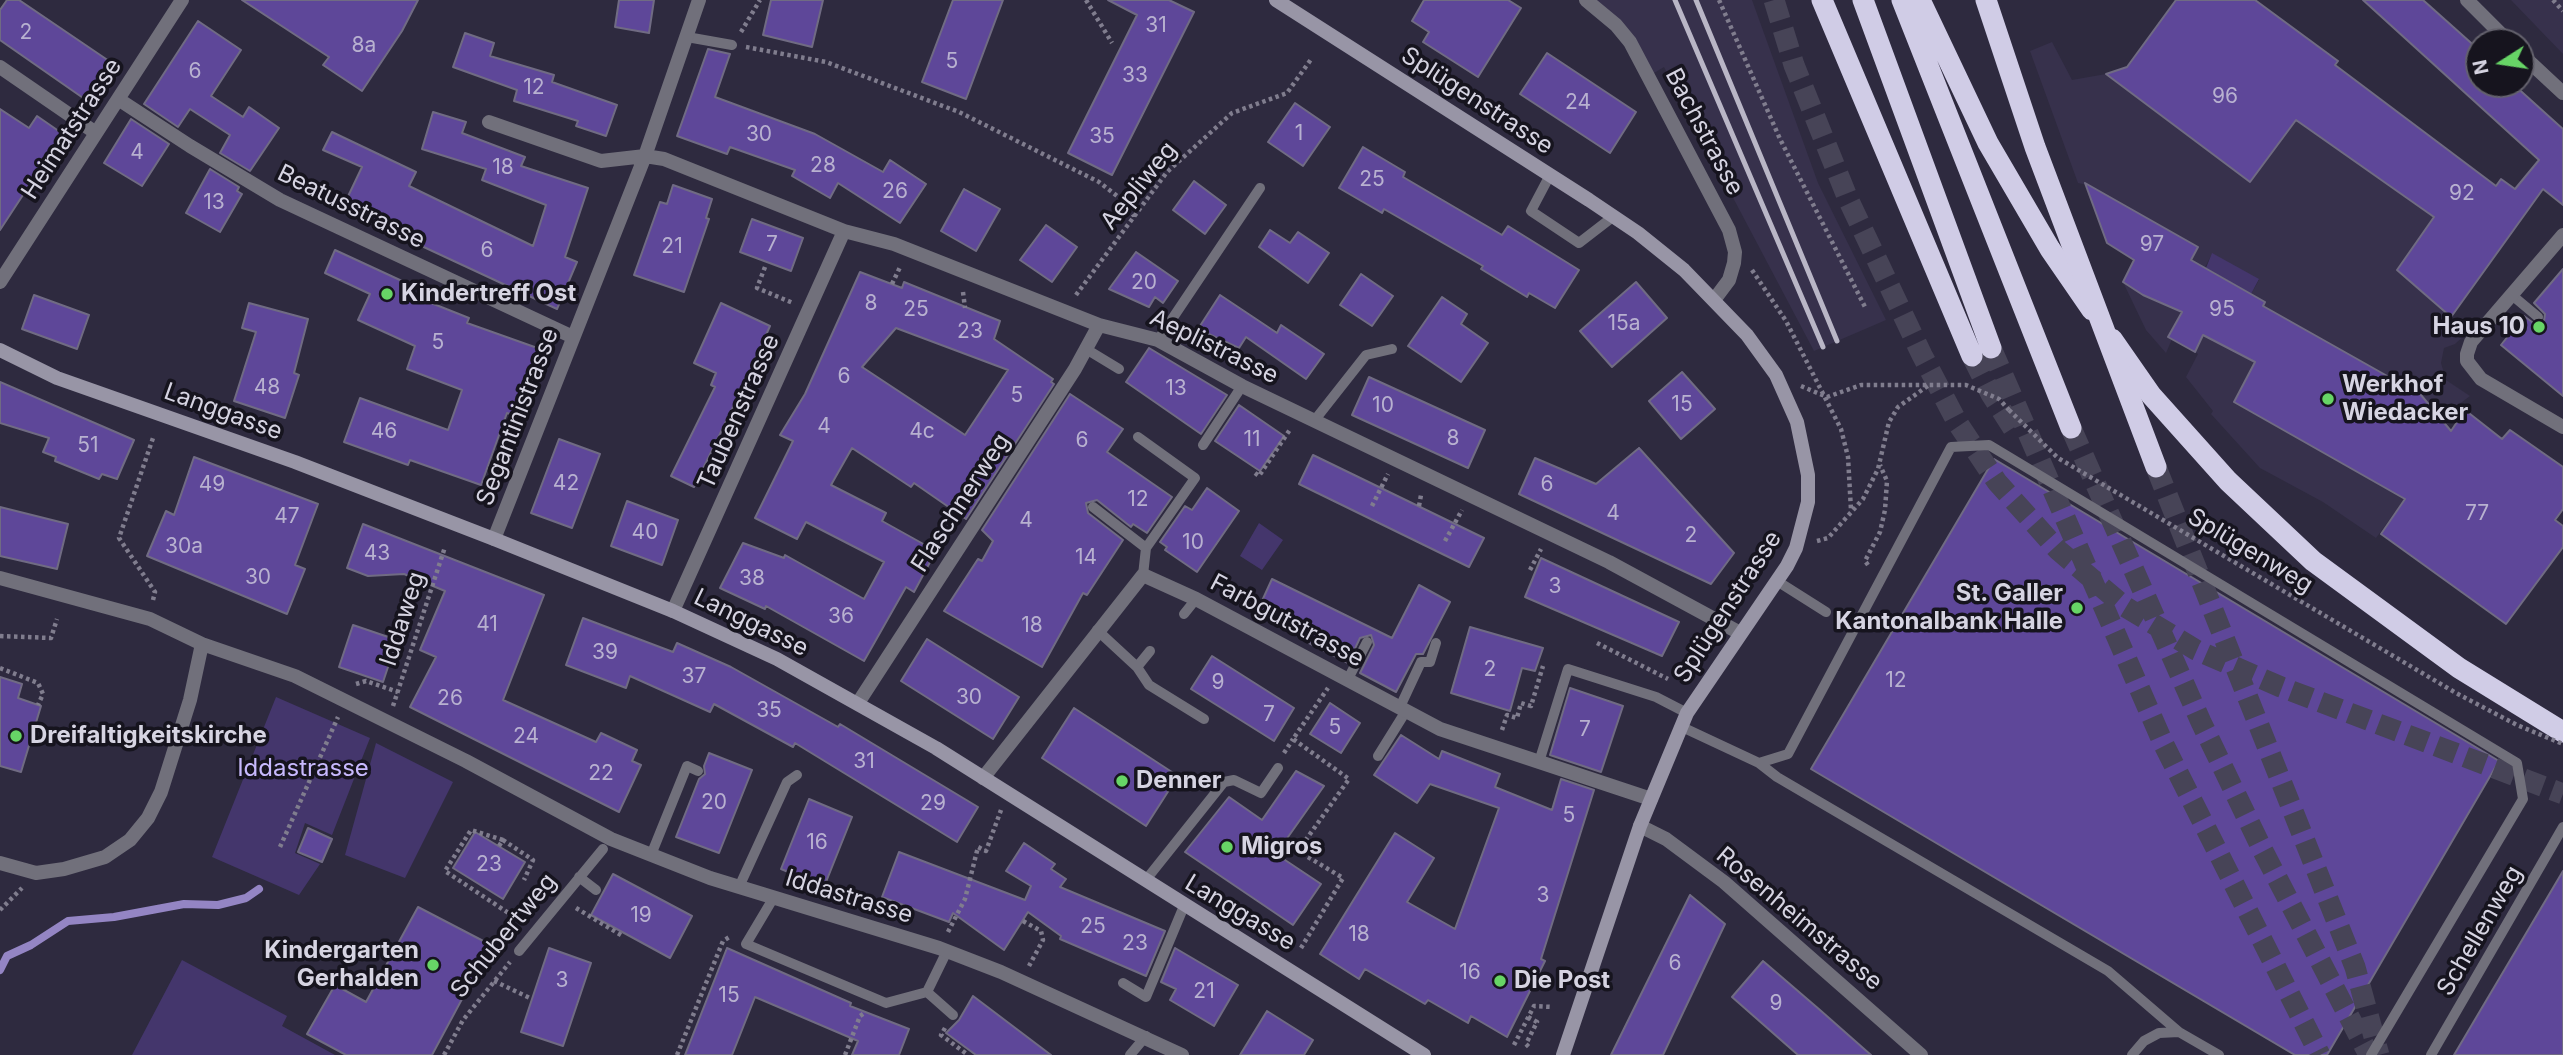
<!DOCTYPE html>
<html>
<head>
<meta charset="utf-8">
<style>
  body { margin:0 }
  #map { position:relative; width:2563px; height:1055px; overflow:hidden; background:#2e2a3f; font-family:Inter,sans-serif }
  canvas { display:block }
  .north { position:absolute; left:2465px; top:28px; width:70px; height:70px; box-sizing:border-box; background:#16141e; border:2px solid #63616c; border-radius:50%; rotate:258deg; font-size:19px; font-weight:700; line-height:28px; text-align:center; color:#d6d4e2 }
  .north::after { content:''; display:block; margin:auto; width:24px; height:32px; background:#67d466; clip-path:polygon(50% 0,100% 100%,50% 72%,0 100%) }
</style>
</head>
<body>
<div id="map">
<canvas width="2563" height="1055"></canvas>
<div class="north">N</div>
</div>
<script>
const context = document.querySelector('canvas').getContext('2d');
context.lineJoin = 'round';
function paint(path, color) { context.fillStyle = color; context.fill(path, 'evenodd'); }
const poly = rows => new Path2D(rows.map(r => 'M' + r).join(''));
function strokePath(path, color, width, dash) { context.strokeStyle = color; context.lineWidth = width; context.lineCap = dash ? 'butt' : 'round'; context.setLineDash(dash || []); context.stroke(path); }
function label(font, color, halo, rows, align = 'center') {
  context.font = font + ' Inter,sans-serif'; context.lineWidth = 7; context.setLineDash([]); context.textBaseline = 'middle'; context.strokeStyle = halo; context.fillStyle = color; for (const [text, x, y, turn = 0] of rows) {
    context.save(); context.translate(x, y); context.rotate((+turn || 0) * Math.PI / 180); context.textAlign = isNaN(turn) ? turn : align; if (halo) context.strokeText(text, 0, 0); context.fillText(text, 0, 0); context.restore();
  }
}
paint(poly([
  [1586,0,1752,0,1818,183,1886,320,1814,351,1664,67,1649,76,1630,42],
  [2511,0,2563,0,2563,54],
  [2052,42,2072,80,2106,74,2250,182,2296,120,2434,217,2397,270,2467,333,2455,344,2444,348,2441,363,2446,380,2470,396,2454,408,2425,458,2430,464,2376,538,2323,502,2260,468,2211,414,2213,411,2186,377,2198,354,2195,352,2203,335,2222,345,2259,280,2212,254,2168,337,2172,339,2166,353,2146,330,2123,282,2167,305,2198,247,2088,185,2078,183,2030,51]
]), '#37314c');
paint(poly([
  [2212,253,2259,279,2251,294,2206,268],
  [1259,523,1283,540,1262,570,1240,556],
  [276,697,370,738,332,835,305,823,295,853,320,864,299,895,212,857],
  [376,743,453,782,405,878,345,855],
  [182,960,287,1016,282,1026,335,1055,132,1055]
]), '#44366c');
strokePath(poly([
  [0,970,7,956,31,945,68,921,114,917,184,904,218,905,246,898,259,889]
]), '#9485c4', 8);
const building = poly([
  [7,0,19,0,112,63,86,100,0,40,0,10,7,0],
  [242,0,418,0,402,31,362,91,323,65,329,57,242,0],
  [619,0,654,0,649,33,615,27,619,0],
  [771,0,823,0,812,47,763,35,771,0],
  [953,0,1003,0,966,99,922,82,953,0],
  [1108,0,1169,0,1194,12,1112,175,1068,153,1137,15,1108,0],
  [1424,0,1508,0,1521,8,1478,77,1423,42,1429,32,1412,21,1424,0],
  [2176,0,2255,0,2338,61,2335,65,2496,186,2501,179,2515,189,2539,160,2363,0,2423,0,2479,50,2479,84,2513,84,2563,129,2563,205,2543,189,2451,317,2397,270,2434,217,2296,120,2250,182,2106,74,2127,67,2176,0],
  [198,21,241,50,211,96,243,117,249,107,279,128,250,171,220,153,230,135,190,109,178,127,144,104,198,21],
  [465,33,494,43,490,56,554,75,552,82,617,105,606,136,576,126,578,121,514,101,517,90,453,67,465,33],
  [708,49,730,54,715,97,815,134,883,172,890,160,926,184,900,223,838,183,830,198,792,176,795,170,730,147,727,154,677,136,708,49],
  [1547,53,1636,112,1610,153,1520,94,1547,53],
  [1295,103,1330,127,1303,166,1268,142,1295,103],
  [0,109,29,128,37,116,63,134,0,230,0,109],
  [433,112,466,122,462,133,525,157,521,166,588,188,565,257,577,262,557,309,342,209,362,167,323,150,332,132,416,172,409,186,533,246,546,205,482,180,486,169,422,149,433,112],
  [131,119,169,144,142,186,104,163,131,119],
  [1363,147,1405,172,1403,177,1502,235,1508,226,1579,270,1555,308,1529,293,1527,297,1481,269,1483,266,1384,209,1382,213,1339,188,1363,147],
  [210,169,239,187,237,191,242,194,220,232,186,213,210,169],
  [1194,181,1226,205,1205,234,1173,210,1194,181],
  [2085,183,2198,247,2191,260,2265,302,2263,306,2421,395,2451,431,2465,410,2502,439,2510,430,2563,467,2563,509,2555,520,2563,526,2563,547,2506,624,2381,534,2405,499,2234,402,2255,362,2203,335,2195,352,2168,337,2182,312,2143,295,2123,282,2134,260,2107,243,2085,183],
  [673,185,712,199,706,218,709,219,684,292,634,275,660,202,667,204,673,185],
  [964,189,1000,209,976,251,941,231,964,189],
  [752,219,803,238,791,271,740,252,752,219],
  [1046,225,1077,247,1052,282,1020,260,1046,225],
  [1270,230,1290,243,1298,232,1329,253,1308,283,1259,247,1270,230],
  [335,250,415,287,411,295,469,318,467,323,543,350,519,417,507,413,481,485,410,460,408,465,344,442,360,398,448,430,462,390,407,369,415,346,358,320,370,294,325,273,335,250],
  [1136,252,1178,281,1163,303,1155,297,1149,307,1109,289,1136,252],
  [2563,269,2563,396,2501,345,2524,316,2536,325,2544,321,2545,314,2534,303,2563,269],
  [860,272,902,288,904,282,1000,321,994,339,1053,379,1051,382,1054,384,966,519,914,483,911,487,852,448,831,485,886,513,882,521,936,551,914,592,906,587,864,661,766,606,765,609,720,588,743,543,784,558,785,555,864,599,884,562,806,522,797,539,755,518,793,441,780,435,805,394,860,272],
  [896,328,1008,370,965,435,862,367,896,328],
  [1361,274,1393,296,1372,326,1340,305,1361,274],
  [1636,282,1667,318,1612,367,1580,331,1636,282],
  [34,295,89,315,77,349,22,329,34,295],
  [1220,295,1277,333,1281,325,1324,354,1306,379,1246,337,1239,348,1198,329,1220,295],
  [1442,297,1467,314,1461,324,1488,343,1461,382,1408,346,1442,297],
  [249,303,308,319,294,373,299,375,285,418,234,401,256,332,242,328,249,303],
  [721,303,770,326,754,362,761,365,745,400,738,397,694,487,671,476,715,387,711,385,716,373,694,363,721,303],
  [1149,348,1227,395,1201,434,1126,382,1149,348],
  [1682,372,1715,409,1681,439,1649,401,1682,372],
  [1369,377,1485,430,1468,468,1352,415,1369,377],
  [0,382,134,440,117,479,102,474,99,479,55,461,56,457,43,452,49,438,0,423,0,382],
  [1070,394,1123,429,1107,452,1172,497,1147,533,1133,524,1131,527,1097,500,1086,503,1088,513,1123,540,1087,595,1083,593,1042,667,944,611,978,559,982,561,993,541,982,530,1070,394],
  [1239,405,1284,436,1260,471,1215,441,1239,405],
  [559,439,600,454,572,528,531,513,559,439],
  [1639,448,1734,553,1711,584,1519,494,1535,458,1596,484,1639,448],
  [1313,455,1484,538,1469,567,1299,484,1313,455],
  [194,457,318,504,295,565,305,569,287,614,147,556,166,511,174,515,194,457],
  [1994,459,2499,761,2327,1055,2295,1055,1811,769,1994,459],
  [1207,488,1239,511,1197,572,1165,550,1167,547,1160,542,1185,506,1192,510,1207,488],
  [627,501,678,520,662,565,611,546,627,501],
  [0,507,68,524,57,569,0,556,0,507],
  [363,524,544,595,503,700,596,742,601,733,637,750,632,761,641,765,619,812,410,707,436,657,420,650,445,591,404,574,368,576,347,568,363,524],
  [1541,558,1679,622,1662,656,1525,597,1541,558],
  [1272,579,1392,638,1419,585,1450,602,1423,654,1416,654,1396,692,1360,673,1374,645,1371,635,1360,638,1348,663,1309,643,1311,639,1256,614,1272,579],
  [583,618,673,652,677,643,731,667,838,727,840,724,978,807,957,842,795,743,793,747,714,704,710,712,630,676,626,688,566,665,583,618],
  [353,625,397,640,383,682,339,667,353,625],
  [1470,627,1543,648,1535,671,1522,668,1510,711,1451,693,1470,627],
  [927,639,1019,697,993,739,901,681,927,639],
  [1212,656,1294,708,1274,741,1191,689,1212,656],
  [0,677,22,684,18,698,41,706,21,772,0,766,0,677],
  [1570,688,1623,706,1601,772,1550,755,1570,688],
  [1330,703,1360,723,1341,753,1310,734,1330,703],
  [1074,708,1178,776,1146,826,1042,758,1074,708],
  [1401,735,1439,759,1442,751,1500,774,1495,787,1552,810,1561,779,1594,790,1541,959,1545,961,1507,1037,1471,1016,1468,1023,1428,1000,1425,1004,1365,969,1359,979,1320,954,1395,833,1434,858,1407,902,1455,929,1499,808,1430,784,1417,803,1374,775,1401,735],
  [709,753,752,770,719,853,676,837,699,779,705,774,704,766,709,753],
  [1296,771,1324,786,1276,854,1321,884,1293,925,1185,852,1229,797,1262,820,1296,771],
  [809,799,852,817,824,887,781,869,809,799],
  [308,828,332,839,322,862,298,852,308,828],
  [475,832,525,862,503,899,453,868,475,832],
  [1024,843,1055,864,1051,869,1066,879,1060,887,1165,931,1146,976,1060,939,1061,936,1028,912,1004,950,953,913,949,922,882,897,899,852,1025,900,1031,886,1006,871,1024,843],
  [2563,871,2563,1055,2454,1055,2480,1011,2563,871],
  [613,874,692,916,670,958,591,915,613,874],
  [1690,895,1725,924,1663,1055,1611,1055,1690,895],
  [418,907,491,945,432,1055,346,1055,307,1034,335,985,366,1002,418,907],
  [549,948,591,963,563,1046,521,1032,549,948],
  [727,948,851,1003,850,1006,909,1029,899,1055,852,1055,858,1041,755,997,732,1055,685,1055,727,948],
  [1175,948,1238,985,1214,1026,1170,1000,1176,989,1161,982,1175,948],
  [1763,961,1820,1010,1871,1055,1798,1055,1732,997,1763,961],
  [973,996,1051,1055,976,1055,946,1033,959,1020,973,996],
  [1267,1011,1313,1040,1304,1055,1240,1055,1267,1011]
]);
paint(building, '#5e4799');
strokePath(building, '#706b83', 2);
strokePath(poly([
  [1774,0,1794,65,1848,199,1922,355,1957,422,1997,482,2058,550,2124,606,2196,650,2281,687,2563,794],
  [1991,348,2164,745,2320,1055],
  [1972,356,1991,394,2018,436],
  [2071,428,2201,722,2263,851,2369,1055],
  [2156,467,2355,967,2379,1055]
]), '#474457', 21, [21, 10]);
strokePath(poly([
  [1086,0,1112,43],
  [1719,0,1780,139,1865,307],
  [2553,0,2563,11],
  [741,32,760,0],
  [746,47,826,62,959,112,1099,182,1121,199,1134,216],
  [765,267,757,288,793,303],
  [1752,270,1786,321,1841,429,1848,457,1851,510],
  [892,284,901,265],
  [963,292,965,308],
  [1076,295,1167,172,1232,113,1287,93,1312,58],
  [1801,386,1827,397,1861,385,1966,385,1999,399,2009,410],
  [1255,473,1259,476,1291,428],
  [1372,506,1388,474],
  [1419,506,1421,495],
  [1445,541,1462,510],
  [1817,541,1828,538,1863,499,1878,469,1889,422,1898,407,1929,385],
  [1868,565,1865,561,1880,532,1885,510,1887,481,1880,465],
  [1530,570,1541,549],
  [153,600,155,592,119,538,153,438],
  [0,636,51,638,57,619],
  [1597,643,1668,679],
  [0,668,38,683,43,694,38,705],
  [356,684,366,681,398,692],
  [393,706,445,547],
  [1502,730,1507,715,1517,718,1521,703,1531,706,1543,666],
  [1284,753,1293,739],
  [503,840,471,830,445,871,522,922],
  [499,846,503,840,533,860,524,880],
  [280,847,338,717],
  [576,908,621,935],
  [0,910,22,888],
  [1023,921,1041,931,1043,940,1029,966],
  [948,932,965,899,978,847,986,851,1001,810],
  [1301,948,1343,878,1298,851,1349,779,1293,739,1328,688],
  [494,981,532,999],
  [1528,1017,1537,1022,1526,1044,1531,1049],
  [945,1028,941,1035,968,1055],
  [1514,1045,1534,1006,1552,1007],
  [444,1055,463,1020,510,962],
  [677,1055,723,941,731,936],
  [845,1055,860,1016,866,1012]
]), '#807d8e', 4.5, [3.5, 3.5]);
strokePath(poly([
  [687,37,732,45],
  [1550,175,1531,211,1579,243,1614,216],
  [2513,296,2538,317],
  [1158,340,1260,188],
  [1086,349,1119,369],
  [1314,421,1366,355,1392,349],
  [1138,437,1195,478,1146,548,1143,575],
  [1203,445,1242,386],
  [1093,507,1146,548],
  [1777,581,1826,612],
  [1184,614,1196,599],
  [1097,630,1137,667,1150,651],
  [1137,667,1149,685,1204,719],
  [1348,679,1367,642],
  [1400,707,1421,662,1430,662,1436,643],
  [1682,727,1759,763,1788,754,1951,447,1989,445,2517,763,2523,799,2371,1055],
  [1378,756,1406,711],
  [1539,762,1568,669,1656,697,1687,713],
  [1759,763,1777,777,2108,971,2179,1032],
  [651,855,687,766,698,771],
  [579,877,596,890],
  [1145,881,1224,782,1234,780,1261,793,1278,768],
  [739,887,787,782,797,775],
  [774,897,746,944,886,1003,927,992],
  [519,951,603,849],
  [947,951,927,992,953,1015],
  [1123,983,1146,997,1184,906],
  [1130,1055,1146,1036],
  [2132,1055,2144,1041,2159,1033,2179,1032,2219,1055],
  [2431,1055,2563,827]
]), '#71707b', 10);
strokePath(poly([
  [2467,0,2509,42],
  [2521,54,2563,93],
  [0,67,96,133],
  [118,99,190,146,280,200,573,337],
  [489,122,601,161,645,156,664,159,844,231,894,244,1099,325,1158,340,1242,386,1609,562,1740,633],
  [2563,235,2471,342,2467,354,2467,361,2481,379,2563,427],
  [0,282,182,0],
  [494,539,645,156,699,0],
  [0,578,150,619,202,644,295,676,466,761,611,839,710,878,939,948,1001,972,1182,1055],
  [673,611,844,231],
  [858,703,1075,369,1099,325],
  [983,778,1143,575,1196,599,1440,729,1651,799],
  [1640,826,1666,839,1724,882,1921,1055],
  [0,863,36,873,64,869,105,857,130,840,148,818,161,792,190,700,202,644]
]), '#71707b', 14);
strokePath(poly([
  [1586,0,1616,25,1630,42,1729,230,1735,252,1734,263,1729,280,1714,300]
]), '#71707b', 14);
strokePath(poly([
  [1276,0,1589,200,1638,233,1684,270,1747,335,1776,375,1797,422,1808,475,1808,502,1796,548,1787,566,1687,713,1640,826,1563,1055],
  [0,350,57,378,295,462,494,539,673,611,777,659,936,748,1424,1055]
]), '#9895a6', 14);
strokePath(poly([
  [1822,0,1972,356],
  [1863,0,1991,348],
  [1902,0,2071,428],
  [1920,0,1988,143,2050,249,2092,310],
  [2112,339,2151,395,2228,481,2313,561,2459,668,2563,732]
]), '#d0cce6', 21);
strokePath(poly([
  [1675,0,1823,347],
  [1696,0,1837,341]
]), '#b9b6c6', 5);
strokePath(poly([
  [2009,410,2058,458,2456,693,2517,725,2563,744]
]), '#807d8e', 4.5, [3.5, 3.5]);
strokePath(poly([
  [1986,0,2035,147,2156,467]
]), '#d0cce6', 21);
for (const [x, y, r, color] of [
  [387,294,7,"#67d466"],
  [2539,327,7,"#67d466"],
  [2328,399,7,"#67d466"],
  [2077,608,7,"#67d466"],
  [16,736,7,"#67d466"],
  [1122,781,7,"#67d466"],
  [1227,847,7,"#67d466"],
  [433,965,7,"#67d466"],
  [1500,981,7,"#67d466"]
]) { const dot = new Path2D(); dot.arc(x, y, r, 0, 2 * Math.PI); context.fillStyle = color; context.fill(dot); strokePath(dot, '#16141e', 2.5); }
label('21px', '#b8b1d0', null, [
  ["31",1156,26],
  ["2",26,33],
  ["8a",364,46],
  ["5",952,62],
  ["6",195,72],
  ["33",1135,76],
  ["12",534,88],
  ["96",2225,97],
  ["24",1578,103],
  ["1",1299,134],
  ["30",759,135],
  ["35",1102,137],
  ["4",137,153],
  ["28",823,166],
  ["18",503,168],
  ["25",1372,180],
  ["26",895,192],
  ["92",2462,194],
  ["13",214,203],
  ["7",772,245],
  ["97",2152,245],
  ["21",672,247],
  ["6",487,251],
  ["20",1144,283],
  ["8",871,304],
  ["25",916,310],
  ["95",2222,310],
  ["15a",1624,324],
  ["23",970,332],
  ["5",438,343],
  ["6",844,377],
  ["48",267,388],
  ["13",1176,389],
  ["5",1017,396],
  ["15",1682,405],
  ["10",1383,406],
  ["4",824,427],
  ["46",384,432],
  ["4c",922,432],
  ["8",1453,439],
  ["11",1252,440],
  ["6",1082,441],
  ["51",88,446],
  ["42",566,484],
  ["49",212,485],
  ["6",1547,485],
  ["12",1138,500],
  ["4",1613,514],
  ["77",2477,514],
  ["47",287,517],
  ["4",1026,521],
  ["40",645,533],
  ["2",1691,536],
  ["10",1193,543],
  ["30a",184,547],
  ["43",377,554],
  ["14",1086,558],
  ["30",258,578],
  ["38",752,579],
  ["3",1555,587],
  ["36",841,617],
  ["41",487,625],
  ["18",1032,626],
  ["39",605,653],
  ["2",1490,670],
  ["37",694,677],
  ["12",1896,681],
  ["9",1218,683],
  ["30",969,698],
  ["26",450,699],
  ["35",769,711],
  ["7",1269,715],
  ["5",1335,728],
  ["7",1585,730],
  ["24",526,737],
  ["31",864,762],
  ["22",601,774],
  ["20",714,803],
  ["29",933,804],
  ["5",1569,816],
  ["16",817,843],
  ["23",489,865],
  ["3",1543,896],
  ["19",641,916],
  ["25",1093,927],
  ["18",1359,935],
  ["23",1135,944],
  ["6",1675,964],
  ["16",1470,973],
  ["3",562,981],
  ["21",1204,992],
  ["15",729,996],
  ["9",1776,1004]
]);
label('24px', '#d6d4e2', '#16141e', [
  ["Splügenstrasse",1477,101,33],
  ["Heimatstrasse",72,129,-57],
  ["Bachstrasse",1704,132,62],
  ["Aepliweg",1139,186,-51],
  ["Beatusstrasse",351,207,26],
  ["Aeplistrasse",1214,347,26],
  ["Langgasse",223,412,20],
  ["Taubenstrasse",739,412,-66],
  ["Segantinistrasse",518,417,-69],
  ["Flaschnerweg",961,503,-57],
  ["Splügenweg",2250,551,31],
  ["Splügenstrasse",1728,607,-57],
  ["Iddaweg",403,619,-72],
  ["Farbgutstrasse",1287,621,28],
  ["Langgasse",751,623,26],
  ["Iddastrasse",849,897,17],
  ["Langgasse",1240,913,31],
  ["Rosenheimstrasse",1799,919,40],
  ["Schellenweg",2480,931,-60],
  ["Schubertweg",504,936,-51]
]);
label('bold 24px', '#d6d4e2', '#16141e', [
  ["Kindertreff Ost",401,294],
  ["Haus 10",2525,327,"right"],
  ["Werkhof",2342,385],
  ["Wiedacker",2342,413],
  ["St. Galler",2063,594,"right"],
  ["Kantonalbank Halle",2063,622,"right"],
  ["Dreifaltigkeitskirche",30,736],
  ["Denner",1136,781],
  ["Migros",1241,847],
  ["Kindergarten",419,951,"right"],
  ["Gerhalden",419,979,"right"],
  ["Die Post",1514,981]
], 'left');
label('24px', '#c7b9fd', '#16141e', [
  ["Iddastrasse",303,769]
]);
</script>
</body>
</html>
